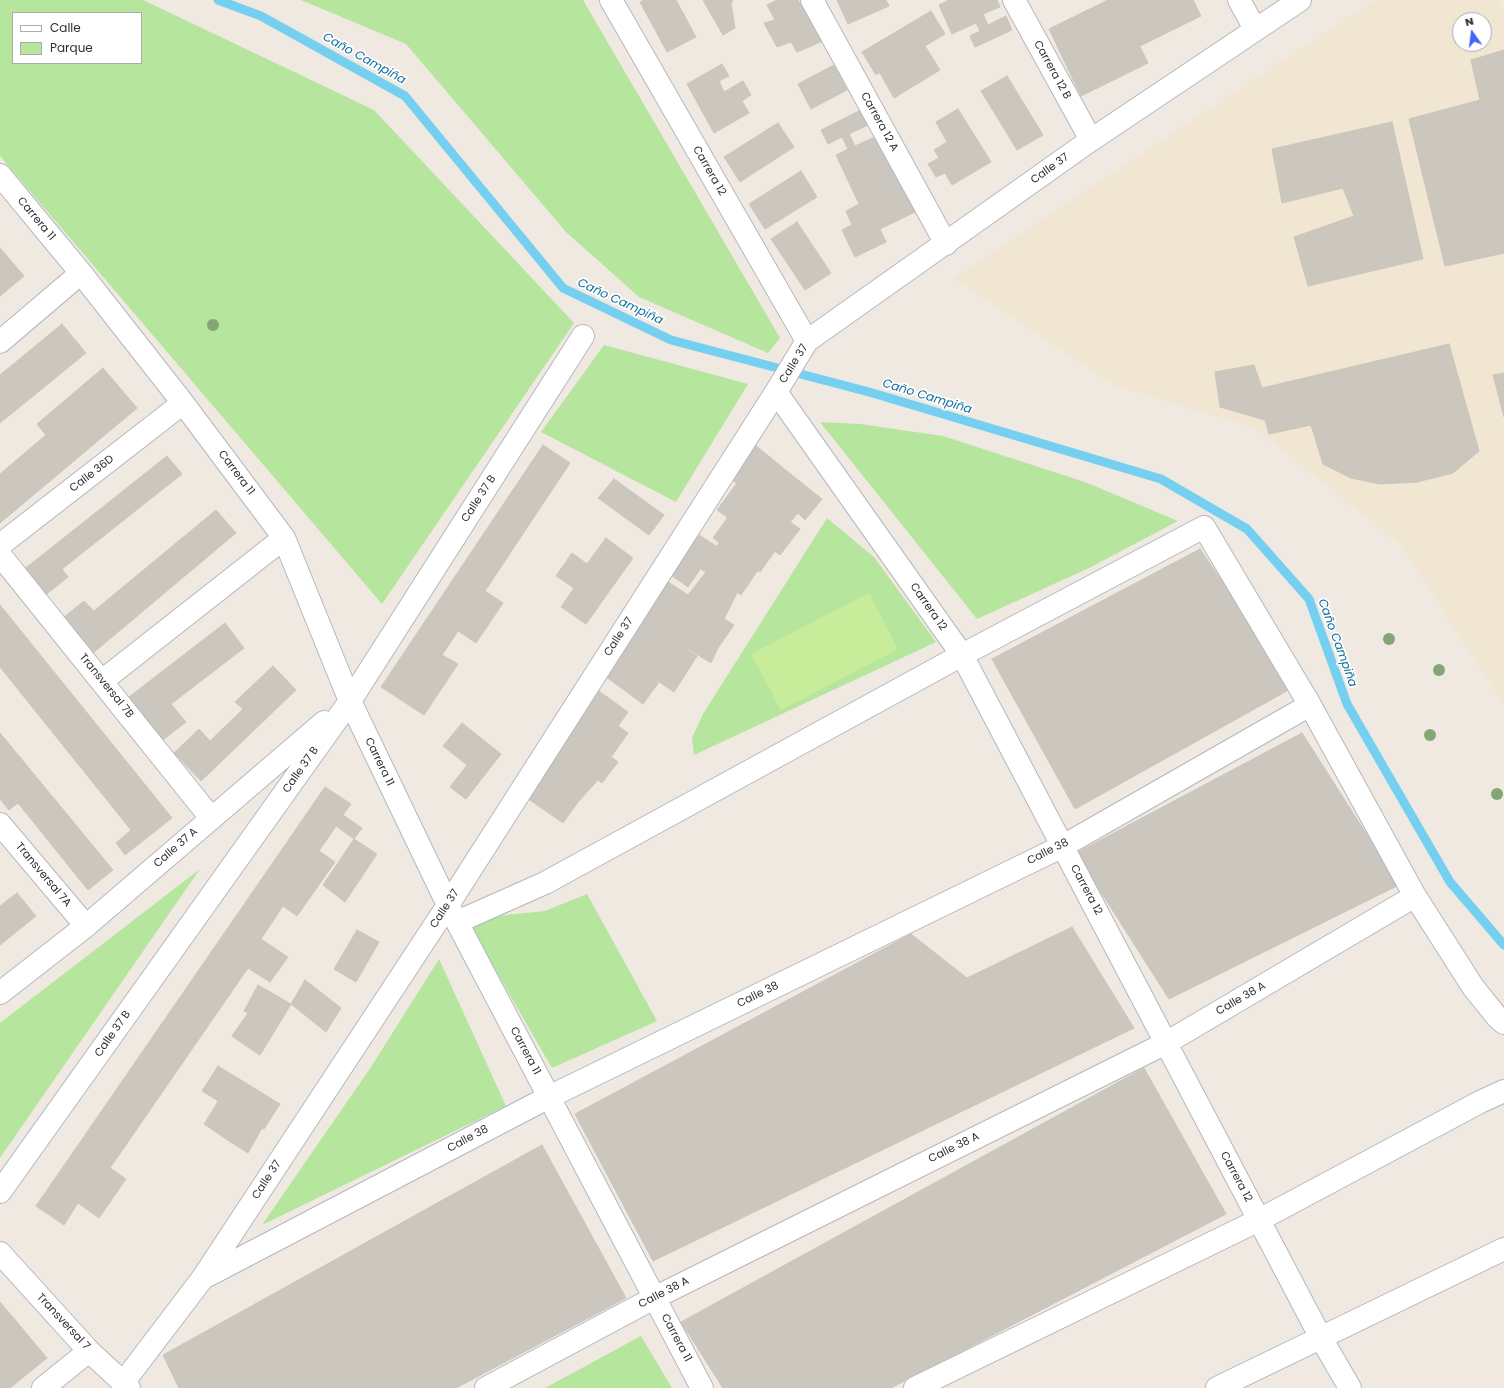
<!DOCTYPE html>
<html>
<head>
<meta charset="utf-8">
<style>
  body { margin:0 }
  #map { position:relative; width:1504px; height:1388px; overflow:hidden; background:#efe9e1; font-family:Poppins,sans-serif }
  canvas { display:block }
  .legend { position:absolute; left:12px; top:12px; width:130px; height:52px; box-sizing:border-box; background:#fff; border:1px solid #ababab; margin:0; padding:5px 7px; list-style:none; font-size:12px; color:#2e2e2e }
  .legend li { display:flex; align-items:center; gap:8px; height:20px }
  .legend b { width:20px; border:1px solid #ababab }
  .north { position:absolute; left:1452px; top:12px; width:40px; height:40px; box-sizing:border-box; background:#fff; border:1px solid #ababab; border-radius:50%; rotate:346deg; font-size:11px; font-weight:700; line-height:16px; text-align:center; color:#2e2e2e }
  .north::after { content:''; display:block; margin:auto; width:14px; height:18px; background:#4264fb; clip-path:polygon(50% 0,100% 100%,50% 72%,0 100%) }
</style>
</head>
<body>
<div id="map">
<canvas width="1504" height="1388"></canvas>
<ul class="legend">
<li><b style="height:5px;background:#fff"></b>Calle</li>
<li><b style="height:11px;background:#b6e59e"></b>Parque</li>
</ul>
<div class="north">N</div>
</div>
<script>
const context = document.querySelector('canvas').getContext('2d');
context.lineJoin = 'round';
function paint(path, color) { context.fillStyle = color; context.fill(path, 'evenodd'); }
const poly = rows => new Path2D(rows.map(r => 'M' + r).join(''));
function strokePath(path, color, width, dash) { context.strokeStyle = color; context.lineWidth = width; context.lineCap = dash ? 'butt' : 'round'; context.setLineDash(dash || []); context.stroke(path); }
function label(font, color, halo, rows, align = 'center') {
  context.font = font + ' Poppins,sans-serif'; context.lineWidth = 3.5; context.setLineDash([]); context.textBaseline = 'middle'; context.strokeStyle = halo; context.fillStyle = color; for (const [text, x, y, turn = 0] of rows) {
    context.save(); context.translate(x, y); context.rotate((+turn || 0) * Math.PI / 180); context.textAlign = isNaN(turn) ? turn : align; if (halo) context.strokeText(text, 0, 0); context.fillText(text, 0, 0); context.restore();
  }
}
paint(poly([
  [1375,0,1499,0,1504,10,1504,704,1400,544,1255,428,1116,386,954,278],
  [1460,20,1484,20,1484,44,1460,44]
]), '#f0e6d1');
paint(poly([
  [0,0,143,0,374,110,574,323,382,604,0,156],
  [13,13,141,13,141,63,13,63],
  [301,0,583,0,780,338,768,353,639,297,566,232,406,44],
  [604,345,748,384,676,502,541,432],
  [820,422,860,424,943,436,1085,482,1178,521,1089,568,977,619],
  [827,518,874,557,936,642,694,755,692,738,703,714],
  [200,869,0,1158,0,1023],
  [587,894,657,1021,552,1068,466,919,545,911],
  [439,959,506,1106,262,1225,371,1067],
  [641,1336,672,1388,545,1388]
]), '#b6e59e');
paint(poly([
  [869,593,898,649,781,710,751,654]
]), '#c9ec9a');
strokePath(poly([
  [218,0,261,16,405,96,563,288,671,340,869,392,1161,479,1247,529,1309,599,1347,704,1450,882,1504,945]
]), '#75cff0', 9);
const building = poly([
  [644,0,676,0,696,37,667,52,640,2,644,0],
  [703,0,733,0,731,3,735,28,723,35,703,0],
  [777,0,798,0,823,41,797,52,791,42,777,47,764,23,775,20,767,5,777,0],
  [837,0,886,0,889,6,848,24,837,0],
  [949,0,997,0,1000,7,983,14,988,25,1006,16,1012,30,975,47,970,36,980,31,976,23,952,34,939,5,949,0],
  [1108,0,1117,0,1148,63,1081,96,1049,29,1108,0],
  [1117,0,1193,0,1201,16,1140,46,1117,0],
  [931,11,945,34,876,75,862,52,931,11],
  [925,46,940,70,894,98,880,73,925,46],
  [1504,50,1504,253,1445,266,1409,119,1480,100,1471,60,1504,50],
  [722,64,729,76,719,81,724,92,743,81,751,95,742,101,749,113,714,133,687,84,722,64],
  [834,65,847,90,811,109,798,84,834,65],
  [1007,76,1043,135,1017,150,981,91,1007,76],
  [958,109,991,162,952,185,945,173,936,177,928,164,939,158,934,150,947,142,936,122,958,109],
  [861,110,868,125,849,134,855,146,879,135,915,212,880,229,886,242,855,257,842,230,852,225,846,211,859,204,836,155,848,149,842,137,828,144,821,130,861,110],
  [1392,122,1423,259,1308,286,1294,237,1354,216,1343,188,1282,203,1272,149,1392,122],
  [778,123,794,147,740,182,724,157,778,123],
  [801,171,817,197,765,229,749,204,801,171],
  [797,222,831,273,805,290,771,239,797,222],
  [0,248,24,276,0,296,0,248],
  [62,324,86,353,0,423,0,375,62,324],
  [1449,344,1479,451,1453,473,1417,482,1380,484,1351,478,1323,464,1311,425,1269,434,1265,420,1220,407,1215,372,1254,365,1262,388,1449,344],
  [103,368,137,408,0,523,0,474,46,435,37,424,103,368],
  [1504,373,1504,417,1493,375,1504,373],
  [754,444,788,472,764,502,729,478,754,444],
  [543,445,570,463,485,591,503,603,476,643,458,631,442,655,458,664,424,715,381,687,543,445],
  [167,456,182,474,62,569,68,577,43,597,22,571,167,456],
  [788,472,822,499,805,520,798,513,790,522,764,502,788,472],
  [614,479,664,515,649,535,598,498,614,479],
  [737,483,800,529,780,555,717,510,737,483],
  [216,510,236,533,93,653,63,618,84,601,94,611,216,510],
  [728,517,775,551,760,572,713,538,728,517],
  [699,535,716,546,688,587,671,575,699,535],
  [606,538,633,558,586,624,561,607,574,588,556,576,572,553,587,564,606,538],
  [719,543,758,570,741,595,701,569,719,543],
  [1200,549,1294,687,1075,809,992,659,1200,549],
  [706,572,737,593,724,619,688,595,706,572],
  [662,578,734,625,718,648,647,600,662,578],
  [654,604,718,648,711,663,642,621,654,604],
  [0,605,172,818,125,855,116,843,131,830,0,667,0,605],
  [642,621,697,656,674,692,620,655,642,621],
  [225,623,244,648,171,704,186,722,163,740,129,697,225,623],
  [620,655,659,682,643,704,605,676,620,655],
  [273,666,296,690,201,781,174,753,199,729,210,741,243,709,235,702,273,666],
  [599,691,628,712,618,726,628,733,612,756,572,727,599,691],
  [462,723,501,754,466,799,450,787,467,765,443,746,462,723],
  [572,727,618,762,602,783,560,751,572,727],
  [0,733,113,870,88,890,18,803,9,810,0,799,0,733],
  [1302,733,1399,885,1169,999,1076,853,1302,733],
  [560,751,580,766,562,788,542,773,560,751],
  [580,766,598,780,578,802,562,788,580,766],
  [544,774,578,802,563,823,527,798,544,774],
  [325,787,351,804,343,815,362,828,354,839,336,826,319,851,335,862,297,916,283,906,261,939,288,957,270,982,248,968,110,1168,126,1179,99,1218,78,1203,64,1225,36,1206,325,787],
  [354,839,377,854,345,902,323,885,354,839],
  [17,893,36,916,0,945,0,906,17,893],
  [1072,927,1134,1028,653,1261,575,1114,911,934,967,978,1072,927],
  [357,930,379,942,356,982,334,969,357,930],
  [305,980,341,1008,326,1032,291,1004,305,980],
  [258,985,291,1004,276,1029,244,1011,258,985],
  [248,1013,262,1021,246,1046,232,1036,248,1013],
  [262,1021,276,1029,260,1055,246,1046,262,1021],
  [218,1066,280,1104,264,1129,202,1091,218,1066],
  [1144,1068,1226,1214,891,1388,723,1388,681,1322,1144,1068],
  [218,1101,231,1109,225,1118,213,1110,218,1101],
  [231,1109,242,1115,226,1139,216,1132,231,1109],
  [213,1110,225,1118,216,1132,204,1124,213,1110],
  [242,1115,262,1128,248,1153,226,1139,242,1115],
  [542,1145,626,1298,456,1388,179,1388,163,1355,542,1145],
  [0,1302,47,1358,10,1388,0,1388,0,1302]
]);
paint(building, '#cbc7bf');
strokePath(building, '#cbc5ba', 1);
const street = poly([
  [611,0,807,341],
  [812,0,946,244],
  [1014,0,1091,140],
  [1239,0,1255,29],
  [0,175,81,273,183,403,284,538,350,701,448,905,702,1388],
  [0,342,81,273],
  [776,392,962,655,1321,1338,1350,1388],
  [0,545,183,403],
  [0,555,211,818],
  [102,681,284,538],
  [0,824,86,926],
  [457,922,545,883,962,655,1204,527,1310,705,1415,896,1473,987,1498,1018,1504,1023],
  [0,993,86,926,324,722],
  [0,1192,350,701,583,336],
  [203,1278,549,1097,1063,846,1310,705],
  [123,1383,202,1279,448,905,776,392,807,341,1091,140,1300,0],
  [43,1388,89,1351],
  [486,1388,654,1298,1166,1043,1415,896],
  [915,1388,1259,1220,1480,1102,1504,1091],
  [1217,1388,1504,1249]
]);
const secondary = poly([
  [0,1253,89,1351,129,1388]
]);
strokePath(street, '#b4b7c1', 24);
strokePath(secondary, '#b4b7c1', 24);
strokePath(street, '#fff', 22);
strokePath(secondary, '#fff', 22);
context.fillStyle = '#84a574';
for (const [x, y] of [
  [213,325],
  [1389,639],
  [1439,670],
  [1430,735],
  [1497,794]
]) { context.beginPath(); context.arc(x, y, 6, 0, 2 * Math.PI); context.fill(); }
label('11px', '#2e2e2e', '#fff', [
  ["Carrera 12 B",1052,70,61],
  ["Carrera 12 A",879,122,61],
  ["Calle 37",1050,169,-36],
  ["Carrera 12",709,171,60],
  ["Carrera 11",36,219,50],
  ["Calle 37",794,364,-58],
  ["Carrera 11",236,473,53],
  ["Calle 36D",92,474,-38],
  ["Calle 37 B",479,499,-57],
  ["Carrera 12",928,607,55],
  ["Calle 37",619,637,-57],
  ["Transversal 7B",106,686,51],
  ["Carrera 11",379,762,64],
  ["Calle 37 B",301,770,-55],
  ["Calle 37 A",176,848,-41],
  ["Calle 38",1048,852,-27],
  ["Transversal 7A",43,875,50],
  ["Carrera 12",1086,890,62],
  ["Calle 37",445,909,-57],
  ["Calle 38",758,995,-26],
  ["Calle 38 A",1241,999,-30],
  ["Calle 37 B",113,1034,-55],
  ["Carrera 11",525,1051,62],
  ["Calle 38",468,1139,-28],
  ["Calle 38 A",954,1148,-26],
  ["Carrera 12",1236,1177,62],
  ["Calle 37",267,1180,-57],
  ["Calle 38 A",664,1293,-27],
  ["Transversal 7",63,1322,47],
  ["Carrera 11",676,1338,62]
]);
label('italic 12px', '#0d6fa3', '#fff', [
  ["Caño Campiña",364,59,29],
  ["Caño Campiña",620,302,25],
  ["Caño Campiña",927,397,17],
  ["Caño Campiña",1337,643,70]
]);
</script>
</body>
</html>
